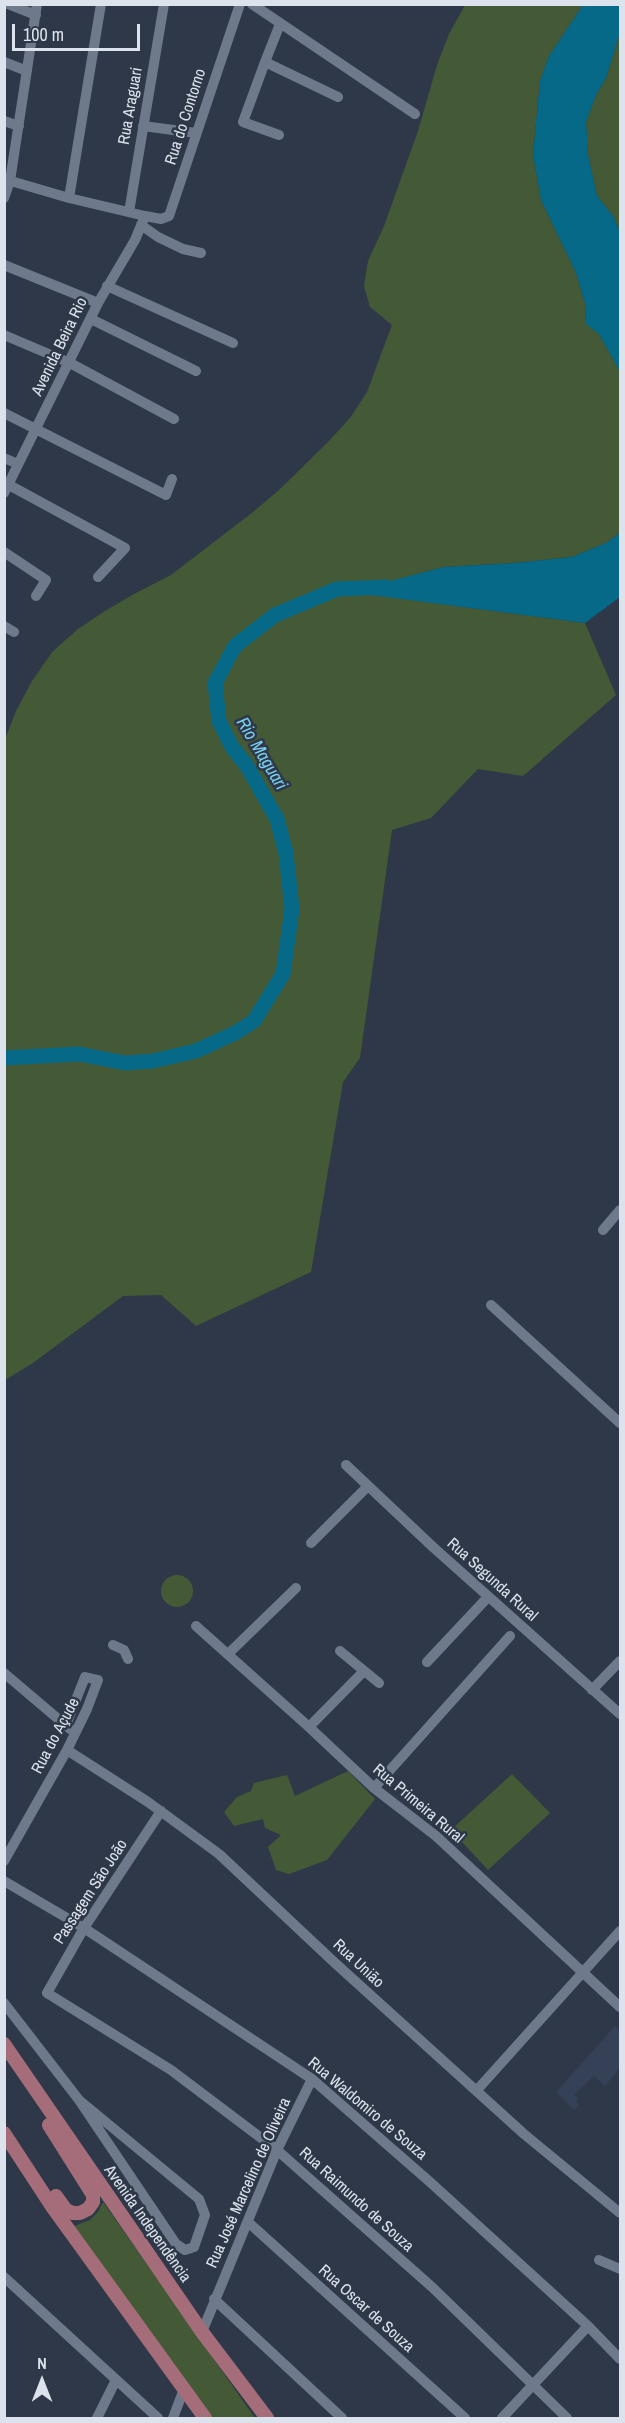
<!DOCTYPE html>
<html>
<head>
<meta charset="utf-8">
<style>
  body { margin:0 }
  #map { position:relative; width:625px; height:2423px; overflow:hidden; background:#2e3848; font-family:"Archivo Narrow",sans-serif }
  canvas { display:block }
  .frame { position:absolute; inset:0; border:6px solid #dce3ed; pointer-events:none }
  .north { position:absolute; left:12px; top:2351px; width:60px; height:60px; -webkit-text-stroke:4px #2e3848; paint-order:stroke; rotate:0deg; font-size:16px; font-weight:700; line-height:24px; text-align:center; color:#dce3ed }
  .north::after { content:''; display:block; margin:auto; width:21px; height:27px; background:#dce3ed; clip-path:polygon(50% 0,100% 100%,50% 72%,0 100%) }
  .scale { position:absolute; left:12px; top:24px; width:128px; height:27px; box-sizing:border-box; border:3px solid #dce3ed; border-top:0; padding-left:8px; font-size:18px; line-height:21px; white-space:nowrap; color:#dce3ed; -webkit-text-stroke:4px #2e3848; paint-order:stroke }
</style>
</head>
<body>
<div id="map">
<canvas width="625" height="2423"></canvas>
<div class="frame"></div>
<div class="north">N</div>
<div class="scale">100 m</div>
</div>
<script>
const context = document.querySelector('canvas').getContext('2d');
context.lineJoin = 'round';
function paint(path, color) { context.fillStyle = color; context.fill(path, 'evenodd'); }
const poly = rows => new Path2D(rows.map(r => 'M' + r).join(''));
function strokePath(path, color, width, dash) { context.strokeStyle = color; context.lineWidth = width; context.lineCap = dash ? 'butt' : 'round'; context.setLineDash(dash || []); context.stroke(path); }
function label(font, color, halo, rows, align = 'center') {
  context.font = font + ' "Archivo Narrow",sans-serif'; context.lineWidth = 5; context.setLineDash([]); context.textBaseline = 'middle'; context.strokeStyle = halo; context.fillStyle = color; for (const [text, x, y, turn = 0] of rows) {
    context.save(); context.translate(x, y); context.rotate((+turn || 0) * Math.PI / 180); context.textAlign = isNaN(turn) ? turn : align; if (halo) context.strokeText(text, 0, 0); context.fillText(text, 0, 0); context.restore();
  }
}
paint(poly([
  [615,2026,620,2030,620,2068,605,2086,594,2076,574,2095,578,2099,576,2102,579,2105,574,2110,556,2092]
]), '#344157');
paint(poly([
  [465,5,583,5,549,56,540,81,533,155,541,200,576,273,585,303,586,323,599,334,620,372,620,533,606,543,572,557,515,563,444,567,350,592,585,623,616,695,523,776,478,769,431,818,392,830,360,1058,343,1082,311,1272,196,1326,161,1295,123,1296,33,1363,5,1380,4,742,16,711,32,681,53,651,78,629,105,611,134,594,171,575,253,512,279,490,328,442,350,418,367,392,392,325,370,307,364,286,368,261,384,226,418,131,437,65,449,34],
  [620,33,620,232,613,216,597,196,588,155,586,122,596,95,606,78],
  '161 1591a16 16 0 1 1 32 0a16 16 0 1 1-32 0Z',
  [348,1771,375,1799,327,1860,289,1874,276,1870,268,1847,281,1835,265,1828,263,1819,234,1826,224,1812,237,1797,251,1791,254,1783,287,1775,295,1796],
  [512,1774,550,1813,488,1870,451,1830],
  [103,2202,255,2418,209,2418,72,2227,90,2220,98,2212]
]), '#445a37');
paint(poly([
  [583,5,620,5,620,33,606,78,596,95,586,122,588,155,597,196,613,216,620,232,620,372,599,334,586,324,585,303,576,273,541,200,533,155,540,81,549,56],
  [620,533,620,597,585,623,348,592,444,567,515,563,572,557,606,543]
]), '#066987');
strokePath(poly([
  [4,1058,79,1054,125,1063,153,1061,196,1051,235,1033,254,1021,283,974,292,909,286,853,277,819,247,766,232,747,219,721,215,683,235,646,275,615,337,589,387,587]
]), '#066987', 15);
strokePath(poly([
  [8,4,36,15],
  [252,4,415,114],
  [280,24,265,62,338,97],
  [4,62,27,71],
  [265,62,243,122,279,135],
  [4,121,19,126],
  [143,126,196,133],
  [4,179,69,198,145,216,161,219,169,216,240,4],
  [4,198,10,181,37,4],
  [69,198,101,4],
  [129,212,164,4],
  [141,225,158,237,183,249,201,253],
  [4,265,98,303],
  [107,286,233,343],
  [91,319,196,371],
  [4,335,70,363,174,419],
  [4,413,166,495,172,479],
  [4,458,18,464],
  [9,485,125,548,98,577],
  [4,493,98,303,135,240,145,216],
  [4,552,46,580,36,596],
  [4,626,14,632],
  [603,1230,620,1210],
  [491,1305,620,1423],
  [346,1465,433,1547,620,1714],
  [311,1543,368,1486],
  [196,1626,309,1727,374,1788,436,1836,620,2007],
  [113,1645,124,1650,128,1659],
  [340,1651,379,1683],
  [228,1654,296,1588],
  [427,1662,488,1597],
  [4,1673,70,1729],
  [592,1690,620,1661],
  [309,1727,364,1671],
  [67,1750,148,1802,219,1854,335,1963,524,2134,620,2213],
  [374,1788,510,1636],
  [161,1811,84,1928,47,1993,171,2070,277,2150,432,2287,567,2418],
  [4,1861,67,1750,87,1709,98,1680,85,1677,66,1725],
  [4,1881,84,1928,312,2079,430,2182,588,2326,620,2359],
  [4,2003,79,2100,176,2244,185,2250,194,2247,205,2215,199,2199,79,2100],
  [477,2090,620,1931],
  [248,2222,465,2418],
  [599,2260,620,2269],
  [4,2277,158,2418],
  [214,2299,342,2418],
  [202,2332,277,2150,312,2079],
  [97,2418,116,2380],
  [173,2418,184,2389],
  [502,2418,588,2326]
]), '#6e7a8c', 10);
strokePath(poly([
  [4,2044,202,2332,267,2418],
  [49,2125,93,2195,93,2202,88,2209,80,2213,73,2213,66,2210,56,2196],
  [4,2133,53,2208,205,2418]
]), '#a56c79', 14);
label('16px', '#dce3ed', '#2e3848', [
  ["Rua Araguari",131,106,-80],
  ["Rua do Contorno",186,117,-72],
  ["Avenida Beira Rio",60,347,-64],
  ["Rua Segunda Rural",492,1580,42],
  ["Rua do Açude",56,1736,-62],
  ["Rua Primeira Rural",418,1804,40],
  ["Passagem São João",91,1892,-57],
  ["Rua União",358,1964,43],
  ["Rua Waldomiro de Souza",367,2109,40],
  ["Rua José Marcelino de Oliveira",249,2183,-66],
  ["Rua Raimundo de Souza",356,2200,42],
  ["Avenida Independência",147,2224,55],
  ["Rua Oscar de Souza",366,2309,42]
]);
label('italic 18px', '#79d0f3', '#2e3848', [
  ["Rio Maguari",261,754,59]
]);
</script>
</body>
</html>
